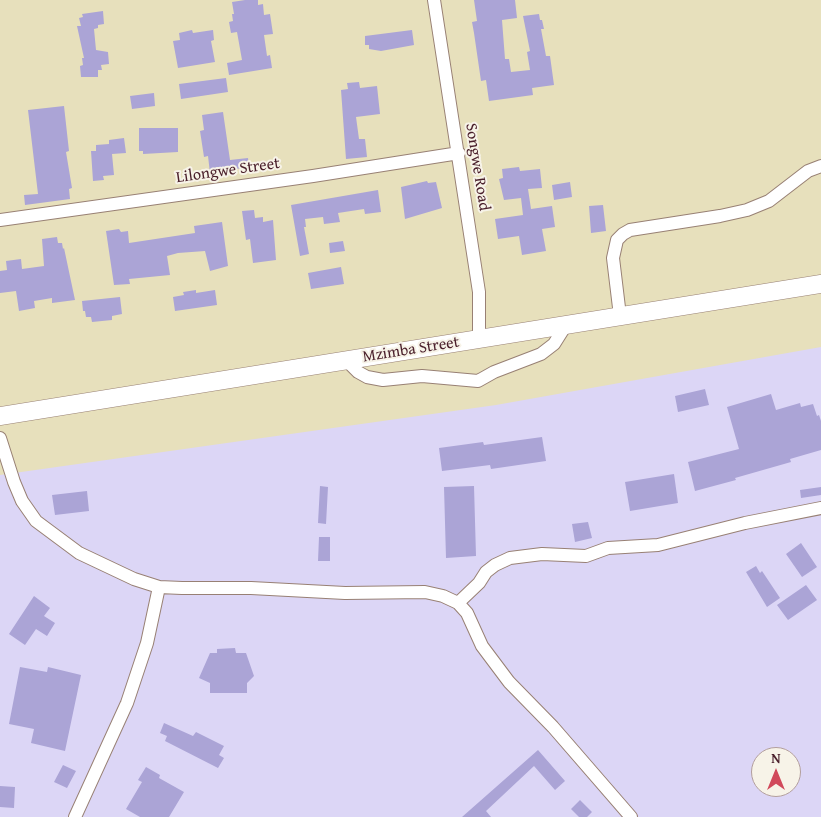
<!DOCTYPE html>
<html>
<head>
<meta charset="utf-8">
<style>
  body { margin:0 }
  #map { position:relative; width:821px; height:817px; overflow:hidden; background:#e7e0bc; font-family:"Gentium Book Plus",serif }
  canvas { display:block }
  .north { position:absolute; left:751px; top:747px; width:50px; height:50px; box-sizing:border-box; background:#f7f3e8; border:1px solid #b29e9c; border-radius:50%; rotate:0deg; font-size:14px; font-weight:700; line-height:20px; text-align:center; color:#4a1f2b }
  .north::after { content:''; display:block; margin:auto; width:18px; height:22px; background:#d1495b; clip-path:polygon(50% 0,100% 100%,50% 72%,0 100%) }
</style>
</head>
<body>
<div id="map">
<canvas width="821" height="817"></canvas>
<div class="north">N</div>
</div>
<script>
const context = document.querySelector('canvas').getContext('2d');
context.lineJoin = 'round';
function paint(path, color) { context.fillStyle = color; context.fill(path, 'evenodd'); }
const poly = rows => new Path2D(rows.map(r => 'M' + r).join(''));
function strokePath(path, color, width, dash) { context.strokeStyle = color; context.lineWidth = width; context.lineCap = dash ? 'butt' : 'round'; context.setLineDash(dash || []); context.stroke(path); }
function label(font, color, halo, rows, align = 'center') {
  context.font = font + ' "Gentium Book Plus",serif'; context.lineWidth = 4; context.setLineDash([]); context.textBaseline = 'middle'; context.strokeStyle = halo; context.fillStyle = color; for (const [text, x, y, turn = 0] of rows) {
    context.save(); context.translate(x, y); context.rotate((+turn || 0) * Math.PI / 180); context.textAlign = isNaN(turn) ? turn : align; if (halo) context.strokeText(text, 0, 0); context.fillText(text, 0, 0); context.restore();
  }
}
paint(poly([
  [821,347,821,817,0,817,0,475,496,405],
  [761,757,791,757,791,787,761,787]
]), '#dcd6f6');
paint(poly([
  [245,0,258,0,258,5,263,4,264,15,270,14,273,34,264,35,267,56,270,55,272,68,229,75,227,63,242,60,237,32,231,33,229,22,233,21,232,14,234,14,232,2],
  [474,0,515,0,517,18,502,20,505,59,509,59,511,72,530,70,527,52,530,51,523,16,539,14,540,20,542,20,544,29,541,29,546,56,550,56,554,85,532,88,533,95,489,101,486,80,481,81,474,33,472,22,477,21],
  [103,11,104,24,98,25,98,28,94,29,96,50,108,52,109,64,101,65,102,70,98,70,98,77,81,77,80,66,83,65,82,58,84,58,77,26,81,26,79,18,83,17,82,14],
  [192,30,193,33,213,30,214,40,211,41,215,62,178,68,173,41,180,40,179,33],
  [412,30,414,45,381,51,369,49,369,45,365,45,365,36],
  [226,78,228,92,181,99,179,84],
  [359,82,360,88,377,86,380,114,356,117,359,139,365,139,367,157,346,159,341,90,348,89,347,83],
  [154,93,155,106,132,109,130,96],
  [64,106,69,151,66,152,72,188,69,189,70,199,25,205,24,195,38,194,28,110],
  [223,112,230,160,248,158,249,167,210,173,208,156,204,157,200,131,204,130,202,115],
  [139,128,178,128,178,152,143,154,143,151,139,151],
  [124,138,126,153,112,154,114,175,103,176,104,180,93,181,91,151,96,151,96,145,109,144,109,140],
  [519,167,520,171,540,169,542,188,528,189,531,209,552,206,555,227,542,229,546,251,522,255,519,236,498,239,495,219,523,215,521,198,504,200,499,179,503,178,502,169],
  [427,181,428,183,436,182,442,208,405,219,401,187],
  [570,182,572,197,554,200,552,185],
  [378,190,381,212,365,214,364,209,338,213,340,222,324,224,323,217,305,219,306,227,304,227,309,254,300,256,291,205],
  [603,205,606,231,591,233,589,206],
  [254,210,255,218,263,217,263,222,273,220,276,260,253,263,250,239,246,240,242,211],
  [222,222,228,266,210,271,205,251,178,253,167,256,170,275,129,279,130,284,114,285,106,231,119,229,121,232,128,231,129,243,195,233,194,226],
  [57,237,58,243,62,243,63,249,64,248,75,300,52,303,52,298,34,301,35,308,19,311,16,291,0,293,0,271,7,270,6,261,21,259,22,269,44,266,42,239],
  [343,241,345,251,330,253,329,243],
  [341,267,344,284,311,289,308,273],
  [196,290,196,293,215,290,217,305,175,311,173,297,184,295,183,292],
  [120,297,122,314,112,316,112,320,92,322,91,317,86,317,85,311,83,311,82,301],
  [705,389,709,405,678,412,675,396],
  [771,394,776,410,800,403,801,407,813,404,817,416,819,415,821,421,821,450,790,459,791,462,735,478,736,480,695,491,688,462,739,449,727,407],
  [542,437,546,461,491,469,490,465,442,471,439,448,483,442,484,445],
  [674,474,678,503,630,511,625,482],
  [320,486,328,487,326,524,318,523],
  [474,486,476,556,446,558,444,487],
  [821,487,821,495,801,498,800,490],
  [87,491,89,511,55,515,52,495],
  [588,522,592,538,575,542,572,524],
  [319,537,330,537,330,561,318,561],
  [801,543,817,567,802,577,786,554],
  [756,566,760,573,762,571,780,598,767,607,746,572],
  [806,585,817,600,788,620,777,605],
  [34,596,50,608,44,616,55,623,47,636,36,629,25,645,9,634],
  [235,648,236,653,246,653,254,676,247,683,247,693,210,693,210,683,199,678,210,653,217,653,217,649],
  [20,667,47,672,48,667,81,675,65,751,31,743,34,729,9,724],
  [164,723,193,736,196,732,224,746,219,755,224,758,218,768,165,741,167,736,160,733],
  [538,750,565,781,555,790,534,766,486,811,491,817,462,817],
  [63,765,76,771,67,788,54,782],
  [146,767,160,775,159,778,184,792,169,817,140,817,126,809,142,782,138,780],
  [0,786,15,787,14,808,0,807],
  [580,800,592,812,587,817,579,817,571,809]
]), '#aba4d6');
const street = poly([
  [434,0,479,292,479,340],
  [0,220,313,176,459,153],
  [620,316,613,258,617,240,623,234,630,230,720,216,747,210,769,201,808,171,821,166],
  [346,360,358,372,367,377,383,380,422,376,478,381,494,372,541,354,554,344,566,325],
  [0,438,14,482,22,501,36,521,79,553,134,579,159,587,182,588,251,588,345,593,425,592,443,596,458,603,467,613,482,646,509,682,553,727,631,817],
  [458,603,479,583,486,572,495,565,510,558,542,554,586,556,608,548,658,545,745,523,821,508],
  [75,817,127,703,147,643,159,587]
]);
const secondary = poly([
  [0,416,821,284]
]);
strokePath(street, '#988074', 14);
strokePath(secondary, '#988074', 19);
strokePath(street, '#fff', 12);
strokePath(secondary, '#fff', 18);
label('16px', '#4a1f2b', '#f7f3e8', [
  ["Songwe Road",477,167,81],
  ["Lilongwe Street",228,171,-8],
  ["Mzimba Street",411,350,-9]
]);
</script>
</body>
</html>
